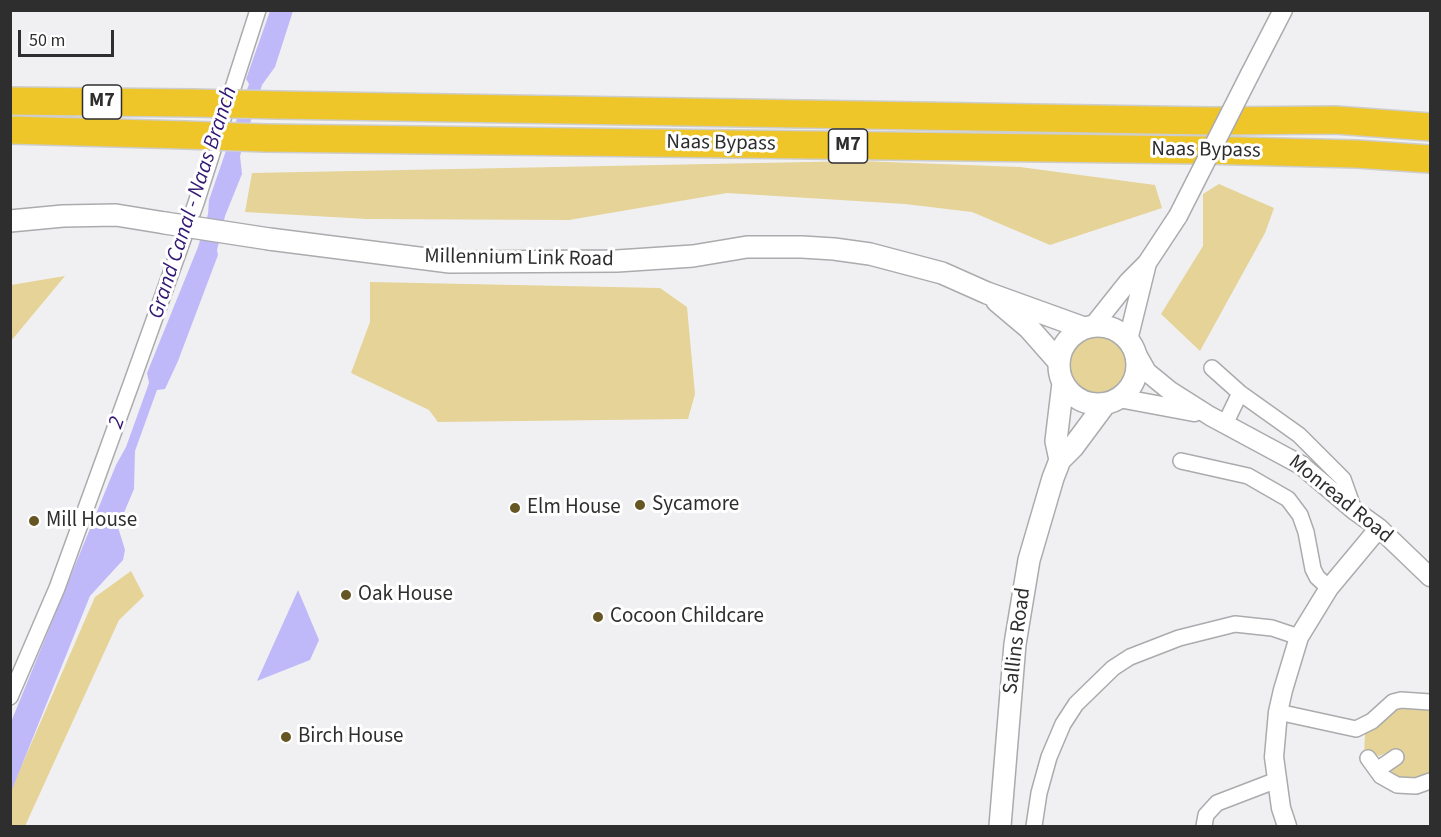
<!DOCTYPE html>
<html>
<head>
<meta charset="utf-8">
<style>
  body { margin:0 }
  #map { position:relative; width:1441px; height:837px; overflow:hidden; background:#f0f0f3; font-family:"Source Sans 3",sans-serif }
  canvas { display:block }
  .frame { position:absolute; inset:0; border:12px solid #2e2e2f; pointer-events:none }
  .scale { position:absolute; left:18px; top:30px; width:96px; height:27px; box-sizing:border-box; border:3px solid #2e2e2f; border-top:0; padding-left:8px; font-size:18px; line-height:21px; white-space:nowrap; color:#2e2e2f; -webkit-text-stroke:4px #fff; paint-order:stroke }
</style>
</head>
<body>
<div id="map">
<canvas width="1441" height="837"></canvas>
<div class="frame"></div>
<div class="scale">50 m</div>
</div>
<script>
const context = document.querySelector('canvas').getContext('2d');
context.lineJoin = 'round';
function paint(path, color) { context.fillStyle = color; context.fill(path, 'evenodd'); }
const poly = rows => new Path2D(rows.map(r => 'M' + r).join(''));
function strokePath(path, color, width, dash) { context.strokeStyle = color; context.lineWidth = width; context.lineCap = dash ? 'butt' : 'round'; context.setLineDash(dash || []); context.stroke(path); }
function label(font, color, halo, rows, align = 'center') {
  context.font = font + ' "Source Sans 3",sans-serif'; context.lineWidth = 6; context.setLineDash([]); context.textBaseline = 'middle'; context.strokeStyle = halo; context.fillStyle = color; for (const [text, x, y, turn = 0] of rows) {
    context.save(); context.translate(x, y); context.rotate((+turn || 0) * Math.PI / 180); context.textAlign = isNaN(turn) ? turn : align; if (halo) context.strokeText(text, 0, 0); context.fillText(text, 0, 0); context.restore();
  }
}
paint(poly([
  [860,161,1020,167,1155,185,1162,208,1050,245,972,212,905,204,727,193,569,220,367,219,245,212,252,173],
  [1219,184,1274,208,1265,233,1200,351,1161,314,1203,246,1203,194],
  [65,276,11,341,11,285],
  [370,282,660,288,687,307,695,394,688,419,438,422,429,410,351,373,370,322],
  '1068 365a31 31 0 1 1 62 0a31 31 0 1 1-62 0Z',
  [131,571,144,596,119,620,25,826,11,826,11,790,95,597],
  [1405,704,1427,707,1430,710,1430,775,1412,781,1397,777,1390,770,1392,765,1401,759,1396,749,1379,756,1372,753,1364,757,1365,734,1387,712]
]), '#e5d397');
paint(poly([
  [270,11,293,11,275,67,262,85,240,156,242,174,225,216,217,250,218,255,178,361,165,389,157,390,135,451,134,489,118,527,125,550,123,560,90,596,11,792,11,722,116,465,126,447,149,383,147,373,198,247,208,214,209,200,249,84,246,79],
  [298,590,319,640,310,660,257,681]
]), '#bfb9fa');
const minor = poly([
  [1212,368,1240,393,1299,435,1343,479,1354,510],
  [1225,424,1240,393],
  [1181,461,1248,476,1288,499,1300,515,1306,532,1313,569,1317,577,1329,588],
  [10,697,57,588,134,376,196,203,258,10],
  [1278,712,1356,729,1372,721,1393,702,1401,700,1430,702],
  [1368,758,1381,776,1397,785,1416,786,1430,781],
  [1377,770,1396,757],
  [1034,826,1039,793,1049,757,1063,724,1076,704,1113,668,1130,657,1179,638,1235,624,1272,628,1299,637],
  [1204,826,1206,815,1217,803,1277,780]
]);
const tertiary = poly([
  [1250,74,1283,10],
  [1093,326,1128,282,1147,263,1178,216],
  [1128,340,1147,263],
  [1134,349,1147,372,1169,390,1210,416,1301,465,1354,510,1379,528,1430,577],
  [1119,398,1194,412],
  [1287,826,1281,808,1274,757,1278,712,1283,690,1299,637,1329,588,1379,528]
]);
const secondary = poly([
  [10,221,63,216,116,215,165,223],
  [269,239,450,262,617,261,693,256,747,247,802,247,834,249,870,254,942,273,987,293,1084,328],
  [997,301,1029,328,1059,362],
  '1059 365a39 39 0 1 1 78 0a39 39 0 1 1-78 0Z',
  [1060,460,1056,441,1063,383],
  [1000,826,1015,644,1029,560,1053,478,1060,460,1073,447,1105,404]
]);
const motorway = poly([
  [10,101,193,103],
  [277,105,1212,121,1335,120,1430,127],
  [10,130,185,135],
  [265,138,1200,150,1356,154,1430,159]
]);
strokePath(minor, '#ababae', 18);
strokePath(tertiary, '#ababae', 21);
strokePath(secondary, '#ababae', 24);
strokePath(motorway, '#cdcdcd', 30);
strokePath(minor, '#fff', 15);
strokePath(tertiary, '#fff', 18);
strokePath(secondary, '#fff', 21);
strokePath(motorway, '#eec629', 27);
const tertiaryBridge = poly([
  [1178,216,1250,74]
]);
const secondaryBridge = poly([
  [165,223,269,239]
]);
const motorwayBridge = poly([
  [193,103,277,105],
  [185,135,265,138]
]);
strokePath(tertiaryBridge, '#ababae', 21, []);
strokePath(secondaryBridge, '#ababae', 24, []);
strokePath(motorwayBridge, '#cdcdcd', 30, []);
strokePath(tertiaryBridge, '#fff', 18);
strokePath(secondaryBridge, '#fff', 21);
strokePath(motorwayBridge, '#eec629', 27);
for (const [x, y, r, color] of [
  [640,505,6,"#655623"],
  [515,508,6,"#655623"],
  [34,521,6,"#655623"],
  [346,595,6,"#655623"],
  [598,617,6,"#655623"],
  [286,737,6,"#655623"]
]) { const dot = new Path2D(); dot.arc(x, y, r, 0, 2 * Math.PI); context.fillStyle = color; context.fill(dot); strokePath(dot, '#fff', 2); }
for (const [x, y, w] of [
  [102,102,39],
  [848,146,39]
]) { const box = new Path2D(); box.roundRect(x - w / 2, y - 17, w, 34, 4.5); context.fillStyle = '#fff'; context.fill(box); strokePath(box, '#2e2e2f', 1.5); }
label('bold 20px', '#2e2e2f', null, [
  ["M7",102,102],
  ["M7",848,146]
]);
label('21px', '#2e2e2f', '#fff', [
  ["Naas Bypass",721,144,1],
  ["Naas Bypass",1206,151,1],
  ["Millennium Link Road",519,259,1],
  ["Monread Road",1340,500,39],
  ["Sallins Road",1018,641,-83]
]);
label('21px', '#2e2e2f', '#fff', [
  ["Sycamore",652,505],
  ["Elm House",527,508],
  ["Mill House",46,521],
  ["Oak House",358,595],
  ["Cocoon Childcare",610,617],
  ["Birch House",298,737]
], 'left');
label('italic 22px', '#321773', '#fff', [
  ["Grand Canal - Naas Branch",194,203,-72],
  ["2",118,423,-71]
]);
</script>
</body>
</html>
